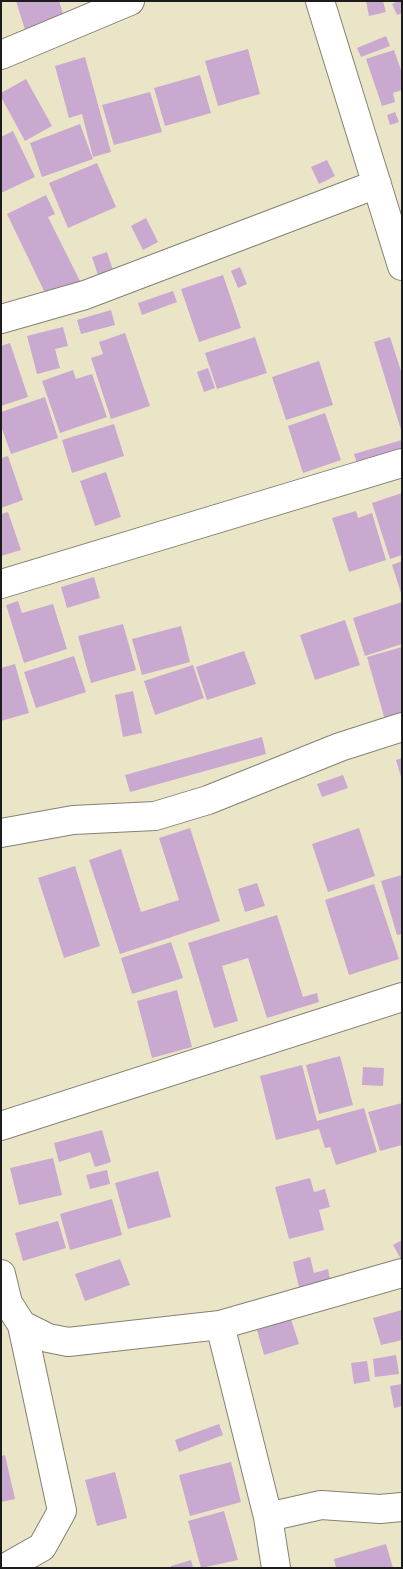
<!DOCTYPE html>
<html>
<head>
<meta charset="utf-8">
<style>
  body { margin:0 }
  #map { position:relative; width:403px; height:1569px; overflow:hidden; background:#ebe5c8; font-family:"Indie Flower",sans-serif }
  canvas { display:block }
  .frame { position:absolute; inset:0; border:2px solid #1c1c1c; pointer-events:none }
</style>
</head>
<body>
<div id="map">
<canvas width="403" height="1569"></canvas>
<div class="frame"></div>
</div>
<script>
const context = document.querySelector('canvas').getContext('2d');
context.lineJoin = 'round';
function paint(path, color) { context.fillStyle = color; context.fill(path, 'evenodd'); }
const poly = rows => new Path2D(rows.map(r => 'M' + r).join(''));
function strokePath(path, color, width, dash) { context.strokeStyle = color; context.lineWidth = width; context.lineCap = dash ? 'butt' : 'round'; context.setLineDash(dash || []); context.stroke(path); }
paint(poly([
  [16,1,59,1,65,20,26,33],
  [366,1,383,1,386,12,369,16],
  [398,1,402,1,402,13,397,15,392,4],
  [386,36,390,46,361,57,357,48],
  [248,49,260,94,218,106,205,61],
  [394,50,402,73,402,90,393,93,395,102,382,106,366,59],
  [85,57,111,152,93,157,82,114,69,118,55,66],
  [200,75,211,113,165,126,154,88],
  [26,79,52,126,25,141,1,97,1,93],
  [150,92,162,132,114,145,102,105],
  [395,112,399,122,390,125,387,115],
  [80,124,93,159,42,177,30,143],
  [13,131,35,177,1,193,1,137],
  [327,160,335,176,319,184,311,167],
  [97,163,116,207,68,228,49,183],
  [46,195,55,214,48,217,80,281,47,297,7,214],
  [146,218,158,242,143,250,131,226],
  [107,252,113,270,98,275,92,257],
  [240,267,247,284,238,288,231,271],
  [223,275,241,328,199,342,181,289],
  [173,291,177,302,142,315,138,303],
  [111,310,115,325,81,334,77,320],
  [63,327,68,346,55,349,60,368,37,374,27,336],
  [125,333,150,406,111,419,91,358,103,354,99,342],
  [255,337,267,373,217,389,205,353],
  [390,337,402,374,401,430,374,342],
  [10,343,28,397,1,406,1,346],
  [319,361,333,405,286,420,272,377],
  [208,368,215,388,204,392,197,372],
  [73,370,76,379,92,374,107,417,60,433,42,381],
  [45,397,58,438,11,454,1,426,1,412],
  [325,413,341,460,303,473,288,426],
  [114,424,124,456,72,473,62,440],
  [402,440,402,455,359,469,354,454],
  [8,456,23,500,1,508,1,458],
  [106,472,121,517,95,526,80,481],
  [402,493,402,555,390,559,372,503],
  [356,511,358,518,372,513,386,560,349,572,332,518],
  [8,512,21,550,1,556,1,514],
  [402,561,402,593,401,593,392,565],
  [94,577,100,598,67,608,61,587],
  [18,601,22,613,53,604,67,649,24,663,6,605],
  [402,602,402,644,365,656,353,618],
  [345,620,360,665,315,680,300,635],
  [123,624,136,670,91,683,78,636],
  [181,626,190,662,142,675,132,639],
  [402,647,402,715,385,720,367,657],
  [244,651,256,684,207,700,196,667],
  [74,656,86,692,36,708,24,672],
  [15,664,29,713,1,721,1,668],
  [193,665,204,698,155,715,144,681],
  [133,691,142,733,123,737,115,695],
  [262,737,266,754,130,792,125,775],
  [402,758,402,777,401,777,396,760],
  [343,775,348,788,322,797,317,784],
  [190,828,220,921,120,954,89,860,121,849,141,912,179,900,159,838],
  [359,828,375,876,328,892,312,844],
  [75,866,100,946,64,958,38,878],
  [402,875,402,934,397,935,381,881],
  [257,883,265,906,245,912,238,889],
  [374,884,399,959,349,975,325,900],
  [277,915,303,997,317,993,319,1002,267,1018,248,958,222,966,238,1021,214,1028,188,943],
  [171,942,183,978,132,994,121,958],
  [177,990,192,1047,152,1058,137,1001],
  [340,1056,353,1105,319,1114,306,1065],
  [302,1065,317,1121,364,1108,377,1152,336,1165,330,1147,325,1148,319,1129,276,1140,260,1076],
  [363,1067,384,1068,383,1086,362,1085],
  [402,1103,402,1145,380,1151,368,1112],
  [102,1130,111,1162,95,1167,90,1152,59,1162,54,1143],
  [53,1158,62,1195,19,1205,10,1168],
  [107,1170,110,1184,90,1189,86,1175],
  [158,1171,171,1217,128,1229,115,1183],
  [310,1178,314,1192,325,1189,330,1207,319,1210,324,1230,289,1239,275,1187],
  [112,1199,122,1235,70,1250,60,1214],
  [58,1221,66,1248,23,1261,15,1233],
  [402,1240,402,1261,393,1245],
  [310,1257,314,1273,328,1269,331,1284,300,1291,293,1262],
  [120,1259,130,1285,85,1301,75,1274],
  [402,1310,402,1340,381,1345,373,1318],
  [291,1319,299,1344,264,1355,257,1330],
  [396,1355,399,1374,375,1377,373,1359],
  [367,1361,370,1381,354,1384,351,1363],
  [402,1384,402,1406,394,1408,390,1386],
  [219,1424,223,1435,179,1452,175,1440],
  [5,1455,15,1499,1,1502,1,1456],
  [231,1462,241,1502,190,1516,179,1475],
  [115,1472,127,1518,97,1526,85,1480],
  [224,1511,238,1560,201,1568,188,1521],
  [386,1544,393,1568,336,1568,334,1559],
  [191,1560,193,1568,171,1568,171,1566]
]), '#c9a9cf');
const minor = poly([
  [320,1,402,266],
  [1,55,130,1],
  [1,319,85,295,377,184],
  [1,584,402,463],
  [1,833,73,820,155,816,208,800,340,747,402,727],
  [1,1126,402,997],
  [1,1274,8,1303,22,1325,48,1338,68,1342,220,1325,402,1273],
  [220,1325,268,1517,276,1568],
  [268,1517,321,1505,380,1509,402,1507],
  [5,1568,42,1547,62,1511,22,1325]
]);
strokePath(minor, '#848072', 30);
strokePath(minor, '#fff', 28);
</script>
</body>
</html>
